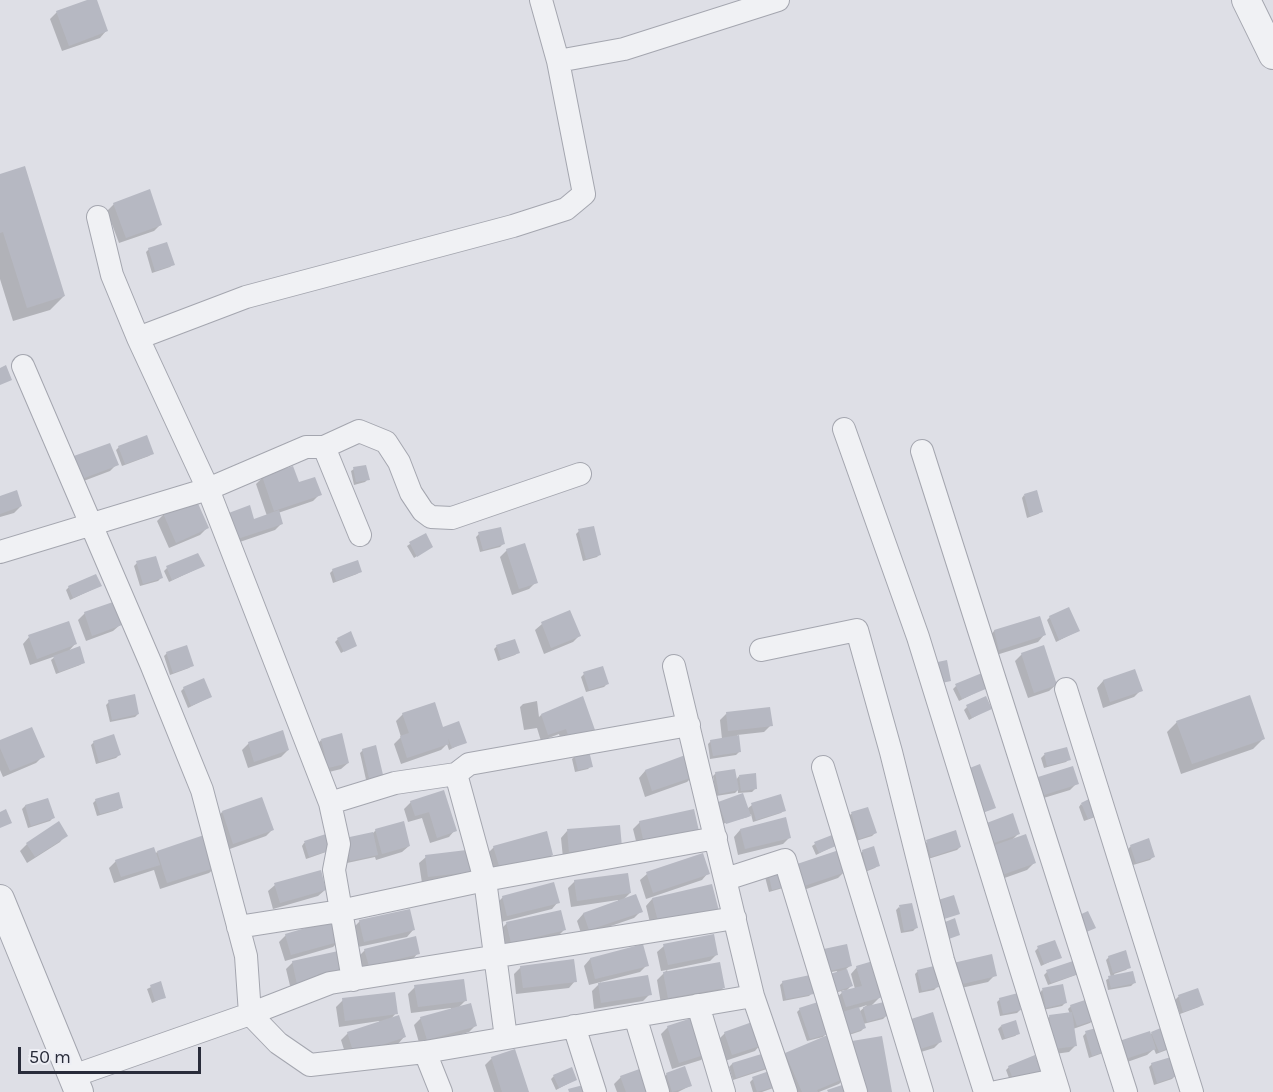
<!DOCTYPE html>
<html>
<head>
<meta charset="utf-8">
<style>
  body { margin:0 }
  #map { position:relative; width:1273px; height:1092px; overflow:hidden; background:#dedfe6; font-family:Karla,sans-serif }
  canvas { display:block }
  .scale { position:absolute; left:18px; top:1047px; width:183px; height:27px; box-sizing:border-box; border:3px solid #292c3a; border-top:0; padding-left:8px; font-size:18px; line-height:21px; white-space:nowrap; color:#292c3a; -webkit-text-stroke:4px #edeef4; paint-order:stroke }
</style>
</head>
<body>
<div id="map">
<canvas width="1273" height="1092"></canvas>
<div class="scale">50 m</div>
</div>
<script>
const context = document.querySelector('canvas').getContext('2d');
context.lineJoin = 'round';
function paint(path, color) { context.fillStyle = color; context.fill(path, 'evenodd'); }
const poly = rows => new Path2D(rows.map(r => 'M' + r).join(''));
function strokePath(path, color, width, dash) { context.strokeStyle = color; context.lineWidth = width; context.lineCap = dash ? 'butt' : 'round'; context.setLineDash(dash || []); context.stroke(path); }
paint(poly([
  [91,0,95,0,106,31,100,38,62,51,50,19,57,12],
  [0,175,64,296,50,310,13,321,0,279],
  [114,204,161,224,154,231,119,243,107,211],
  [149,249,173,264,170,267,152,273,146,252],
  [119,447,152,453,149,456,122,466,116,450],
  [117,464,110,471,73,485,65,465],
  [354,469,368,479,365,482,354,485,351,471],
  [263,477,298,484,320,494,313,501,278,513,282,523,275,530,228,546,253,520,267,516,256,484],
  [1024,495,1041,512,1038,514,1027,518,1022,498],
  [0,498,21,506,14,513,0,517],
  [164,514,207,528,200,535,169,548,157,521],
  [579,531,600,554,597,557,583,561,576,534],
  [479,534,503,544,500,547,480,552,476,537],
  [410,544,431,547,414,558,407,546],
  [507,550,536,582,529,589,512,595,500,557],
  [137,563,161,578,158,581,140,586,134,566],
  [203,566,169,582,164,571,167,568],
  [333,570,360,571,357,574,333,583,330,573],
  [100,586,70,600,66,590,69,587],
  [569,612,579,636,573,642,544,654,535,630,542,624],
  [85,613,120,625,113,631,86,641,78,620],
  [1050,617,1078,631,1056,642,1047,620],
  [994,631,1044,635,1038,642,993,656,988,638],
  [29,637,75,644,67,653,83,662,80,665,56,674,51,660,56,656,30,665,23,644],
  [338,639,356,645,341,653,335,642],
  [497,646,518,652,515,655,498,661,494,649],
  [167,653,192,665,189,668,170,675,164,656],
  [1022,654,1056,685,1049,691,1028,698,1015,661],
  [1134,671,1141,690,1134,697,1103,708,1097,688,1103,681],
  [584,674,607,684,604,687,586,692,581,677],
  [956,686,987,687,959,701,953,689],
  [184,688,210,697,188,708,181,691],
  [537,701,539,717,541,715,593,729,562,744,559,734,541,741,537,728,524,730,520,707,523,704],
  [109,702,138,714,135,717,110,722,106,705],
  [967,707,990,708,969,720,964,710],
  [403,714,443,730,465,742,449,750,447,744,441,750,401,764,394,744,401,737,396,721],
  [726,714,771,725,764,732,737,735,739,752,736,755,710,759,708,744,711,741,722,739,720,720],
  [1177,722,1264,738,1253,749,1181,774,1167,732],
  [321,740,348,763,341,769,321,774,315,747],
  [0,742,43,756,36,763,3,777,0,770],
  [94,742,119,755,116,758,96,764,91,745],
  [249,743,288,750,281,757,248,768,242,750],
  [1066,748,1069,759,1066,762,1044,768,1041,758,1044,755],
  [363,750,382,778,367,784,360,753],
  [575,756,591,766,588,769,575,772,572,759],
  [645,771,694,775,687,782,645,797,639,778],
  [716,773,736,780,739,776,755,789,752,792,738,793,738,790,735,793,716,796,713,776],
  [1039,778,1077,783,1070,790,1037,800,1032,785],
  [443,792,455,830,449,837,430,843,422,818,408,822,404,809,411,802],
  [47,799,53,818,50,821,28,828,22,809,25,806],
  [96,800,121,807,118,810,97,816,93,803],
  [719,803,747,809,752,805,784,810,781,813,753,822,751,814,748,817,722,824,716,806],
  [1081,804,1095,817,1084,821,1079,807],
  [867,809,875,833,872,836,856,841,848,817,851,814],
  [693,811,638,849,633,829,640,822],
  [222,812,272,830,266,836,227,850,216,819],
  [59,823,66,835,60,842,27,863,20,851,27,844],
  [376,830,409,846,402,852,376,860,375,857,347,863,343,842,346,839,373,833],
  [740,830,789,838,783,844,738,855,734,837],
  [567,831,614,853,563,858,561,838],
  [978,832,1018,834,1011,841,1034,863,1027,870,996,881],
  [206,836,216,867,209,873,160,889,154,870,114,883,109,868,116,861,155,853],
  [325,836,329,849,326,852,306,859,302,846,304,843],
  [927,842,960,847,957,850,928,859,924,845],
  [815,844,834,846,816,855,812,846],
  [1131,846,1153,857,1150,860,1133,865,1128,849],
  [494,847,552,855,545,862,493,875,487,854],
  [863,851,878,865,875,868,865,872,860,854],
  [426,857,476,870,422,883,419,863],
  [844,872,838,878,795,893,788,873],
  [708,873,702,880,646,899,640,880,647,874],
  [768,874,783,888,769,892,765,877],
  [575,881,630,893,622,901,641,911,634,918,582,936,577,921,583,914,618,902,618,900,571,907,568,888],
  [275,885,325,890,318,896,273,909,268,891],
  [503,897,558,902,552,909,501,922,496,904],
  [652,899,717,910,652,931,646,906],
  [899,907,916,928,913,931,901,933,896,910],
  [360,921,413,930,407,937,358,947,353,928],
  [507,923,564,930,558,936,504,949,500,930],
  [286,935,340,940,333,947,285,961,279,942],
  [664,946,717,954,710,961,667,970,668,973,723,988,717,995,661,1004,657,980,667,970,661,971,657,952],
  [1038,948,1060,957,1041,966,1035,951],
  [365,950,418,953,412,960,362,972,358,957],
  [817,954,850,966,846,969,851,986,845,992,855,989,851,974,857,967,881,996,871,1006,886,1016,883,1019,863,1024,864,1028,861,1031,840,1038,835,999,845,990,828,995,837,971,821,974],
  [867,1005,859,1012,858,1008],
  [1109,957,1129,967,1126,970,1114,974,1115,976,1134,983,1131,986,1108,990,1106,980,1111,977,1106,960],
  [590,959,647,965,640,972,589,985,584,966],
  [293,962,345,967,318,984,292,994,286,969],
  [1075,962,1079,972,1076,975,1048,985,1044,975,1047,972],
  [521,967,575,981,569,988,516,994,514,974],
  [918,971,937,987,934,990,919,993,915,974],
  [947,971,995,975,988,982,952,990],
  [601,982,601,984,650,994,643,1001,594,1009,592,991],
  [783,982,812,993,809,996,783,1001,780,985],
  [160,983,165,997,152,1003,147,989],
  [415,987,466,1000,458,1008,475,1026,469,1032,420,1046,414,1025,421,1018,451,1010,451,1008,411,1013,408,994],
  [1042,990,1065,1003,1062,1006,1043,1010,1040,993],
  [1197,990,1202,1004,1199,1007,1180,1014,1175,1000,1178,997],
  [1000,999,1020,1010,1017,1013,1000,1016,997,1002],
  [343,1000,396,1013,390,1020,404,1037,398,1044,347,1059,341,1040,348,1033,380,1023,379,1021,339,1027,336,1007],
  [1071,1006,1093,1020,1090,1023,1073,1029,1075,1046,1069,1052,1048,1055,1043,1023,1050,1016,1070,1014,1068,1009],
  [800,1009,827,1033,823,1037,807,1041,797,1012],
  [1001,1026,1018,1034,1015,1036,1002,1040,998,1029],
  [668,1027,708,1053,701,1060,672,1069,661,1034],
  [902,1028,940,1042,934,1048,911,1055],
  [725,1033,761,1044,755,1051,725,1061,718,1040],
  [1086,1033,1103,1053,1089,1058,1083,1036],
  [1152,1033,1172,1048,1156,1054,1154,1049,1147,1055,1116,1066],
  [767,1054,767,1069,733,1080,729,1067,732,1064],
  [786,1054,846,1077,839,1084,819,1092,792,1092,780,1061],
  [492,1058,527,1092,494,1092,485,1065],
  [1152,1064,1175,1076,1172,1079,1154,1085,1149,1067],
  [1009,1067,1038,1079,1013,1089,1006,1070],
  [667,1074,690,1086,678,1092,669,1092,664,1077],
  [554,1076,575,1080,556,1090,551,1079],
  [621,1077,653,1092,617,1092,614,1084],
  [753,1079,776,1087,762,1092,753,1092,750,1082]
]), '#0003');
paint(poly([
  [87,0,97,0,108,31,69,46,56,11],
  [25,166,65,296,27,308,3,232,0,233,0,174],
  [150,189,162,225,126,238,113,203],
  [167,242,175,265,155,271,148,248],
  [6,365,12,380,0,385,0,368],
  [147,435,154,454,125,464,118,446],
  [110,443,119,465,79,480,71,457],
  [366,465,370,480,356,482,353,467],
  [293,466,299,482,315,477,322,495,274,511,262,476],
  [17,490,22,506,0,514,0,496],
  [1037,490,1043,512,1030,516,1024,494],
  [196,499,209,528,176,543,163,513],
  [250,505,254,519,279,510,283,524,234,540,226,514],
  [594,526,601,555,586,559,578,529],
  [501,527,505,544,483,550,478,532],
  [426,533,433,547,417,557,409,542],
  [525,543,538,583,519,589,506,549],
  [198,553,205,566,172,580,166,566],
  [156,556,163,578,143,584,136,561],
  [358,560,362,572,336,581,332,569],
  [96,574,102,586,73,598,68,586],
  [113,602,122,625,92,636,84,612],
  [1069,607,1080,631,1059,640,1049,616],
  [570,610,581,636,551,648,541,622],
  [1040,616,1046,635,999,650,994,630],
  [69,621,77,644,37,659,28,635],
  [351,631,357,646,344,652,337,638],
  [515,639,520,653,501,659,496,645],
  [187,645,194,666,173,673,166,652],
  [1044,645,1057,685,1034,693,1021,653],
  [80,646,85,663,59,672,53,656],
  [947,660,951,681,937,684,933,663],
  [603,666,609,684,589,690,583,672],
  [1135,669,1143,691,1110,702,1103,680],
  [982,673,988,688,962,699,955,684],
  [204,678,212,697,191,706,183,687],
  [135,694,139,714,112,720,108,700],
  [1250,695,1265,739,1192,764,1176,721],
  [583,696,595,730,569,738,566,729,548,735,541,714],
  [986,696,992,709,972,718,966,705],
  [435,702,443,727,459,721,467,743,452,748,448,738,449,744,407,758,400,736,409,733,402,713],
  [770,707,773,726,728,731,726,712],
  [32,727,45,757,10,771,0,748,0,740],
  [283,730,289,750,254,762,248,742],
  [342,733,349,763,328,768,321,739],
  [114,734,121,755,99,762,93,741],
  [739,735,741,752,713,756,710,740],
  [376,745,384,779,370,782,362,749],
  [1067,747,1071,760,1047,766,1044,753],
  [589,751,593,767,578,770,574,754],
  [688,754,696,776,652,791,645,770],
  [980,764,996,808,977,815,962,771],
  [1073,766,1079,784,1044,795,1038,777],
  [735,769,739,790,719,794,715,772],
  [756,773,757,789,741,791,739,775],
  [444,790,457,831,437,838,429,812,415,816,410,801],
  [119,792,123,808,100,814,95,799],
  [743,793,751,816,726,824,718,802],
  [781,794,786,811,756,820,751,803],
  [262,797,274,830,233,844,222,811],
  [1093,797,1100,814,1088,819,1081,803],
  [48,798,55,818,31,826,25,805],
  [868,807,877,833,859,839,851,812],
  [6,809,12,823,0,828,0,812],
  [694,809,699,831,644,843,639,821],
  [1013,813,1020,834,991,844,984,824],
  [786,817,791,838,745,849,740,829],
  [59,821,68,836,35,857,26,843],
  [404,821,410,846,382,854,375,829],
  [620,825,622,847,569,852,567,829],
  [956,830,961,847,931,857,926,840],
  [547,831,553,855,500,869,493,846],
  [373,832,378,855,350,861,345,838],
  [207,834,218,867,167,883,157,851],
  [326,834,331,850,309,857,304,841],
  [1026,834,1036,863,1002,875,992,846],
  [832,835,836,846,819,853,814,842],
  [1149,838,1155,857,1136,863,1130,845],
  [874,846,880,866,867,870,862,850],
  [154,847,160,865,121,877,115,860],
  [475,849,478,871,428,877,425,855],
  [839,850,846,872,801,887,794,865],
  [703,853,710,874,653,893,646,872],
  [785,869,788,886,772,890,768,872],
  [321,870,326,890,280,903,274,883],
  [628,873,631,893,577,901,574,880],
  [554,882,560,903,507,916,502,896],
  [712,884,719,911,659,925,652,898],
  [636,894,643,912,589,930,583,913],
  [954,895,960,914,941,920,935,901],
  [912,903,918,928,904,931,899,905],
  [410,909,415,930,364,942,359,920],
  [561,910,566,930,511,943,506,922],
  [1088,911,1096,928,1084,933,1077,916],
  [955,918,960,935,946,940,940,924],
  [336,919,342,941,291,955,285,934],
  [714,934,718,955,668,965,663,944],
  [416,936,420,954,369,966,364,949],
  [1055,940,1062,958,1044,964,1037,946],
  [643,944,649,966,595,979,590,958],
  [847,944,852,966,824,972,819,950],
  [343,950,346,968,318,974,320,984,298,989,292,961],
  [1126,950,1131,968,1113,973,1108,956],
  [992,954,997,976,958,985,953,963],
  [574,959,577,982,523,988,520,966],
  [1076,960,1081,973,1051,983,1046,970],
  [873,961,883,997,846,1007,841,991,862,986,856,966],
  [720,962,725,988,668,998,663,972],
  [934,966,939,987,922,991,917,970],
  [847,969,853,986,831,993,826,975],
  [1133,971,1136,983,1111,988,1108,976],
  [648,975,652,995,601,1003,598,983],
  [810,975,814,994,786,999,782,981],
  [464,979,467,1001,418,1007,414,985],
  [161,981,166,998,155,1001,150,985],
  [1063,984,1067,1003,1046,1008,1042,988],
  [1198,988,1204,1005,1183,1012,1178,995],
  [395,992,398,1014,345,1021,342,998],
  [1018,993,1021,1010,1003,1014,999,998],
  [1088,999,1095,1020,1077,1026,1070,1005],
  [818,1002,829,1034,810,1039,799,1008],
  [884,1002,887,1016,867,1022,863,1007],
  [471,1003,477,1026,427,1040,420,1017],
  [859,1007,866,1028,843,1036,836,1014],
  [933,1012,942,1042,917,1050,908,1020],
  [1072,1012,1077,1046,1054,1049,1049,1015],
  [399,1015,406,1037,354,1054,347,1032],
  [698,1016,710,1053,679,1063,667,1026],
  [1016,1020,1020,1034,1005,1038,1001,1025],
  [755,1021,763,1045,732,1055,724,1032],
  [1168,1025,1176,1045,1159,1052,1151,1032],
  [1100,1027,1108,1051,1092,1056,1085,1031],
  [1150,1031,1156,1049,1122,1060,1116,1042],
  [830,1034,848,1077,817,1090,818,1092,802,1092,785,1053],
  [882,1036,892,1092,864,1092,859,1076,852,1041],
  [515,1049,529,1092,502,1092,491,1057],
  [768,1052,772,1066,736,1078,732,1063],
  [1035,1055,1043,1076,1016,1087,1008,1066],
  [1171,1057,1177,1076,1157,1083,1151,1063],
  [685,1066,692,1086,672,1092,666,1073],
  [572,1067,577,1080,559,1088,553,1075],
  [645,1067,654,1092,626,1092,620,1076],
  [775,1069,781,1085,757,1092,752,1077],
  [587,1084,589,1092,569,1092,568,1089],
  [845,1084,847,1092,828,1092,827,1090]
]), '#b6b8c2');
const minor = poly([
  [558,61,624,49,778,0],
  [98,217,112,275,138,338,208,489,330,803,339,844,334,870,353,980],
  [138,338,246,297,513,226,566,209,584,194,558,61,541,0],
  [23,366,151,664,202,790,246,956,250,1014,330,983,735,918],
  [844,429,918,637,1059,1092],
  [324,447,360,535],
  [922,451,1126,1092],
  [0,552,208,489,306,447,324,447,359,431,386,442,399,462,411,493,423,511,431,517,452,518,580,474],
  [761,650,857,630,891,752,943,960,985,1092],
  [674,666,753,996,786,1092],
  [1066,689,1192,1092],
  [823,767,922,1092],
  [456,774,485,880,506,1038],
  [330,803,395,783,456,774,469,764,689,725],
  [726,879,785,860,856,1092],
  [238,927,340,911,485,880,716,838],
  [698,1005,724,1092],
  [635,1016,658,1092],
  [574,1026,595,1092],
  [425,1052,441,1092],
  [73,1076,250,1014,278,1043,310,1065,425,1052,753,996],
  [996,1092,1055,1080]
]);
const tertiary = poly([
  [1246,0,1273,55],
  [0,899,79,1092]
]);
strokePath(minor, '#a4a6af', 24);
strokePath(tertiary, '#a4a6af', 30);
strokePath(minor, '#f0f1f4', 22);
strokePath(tertiary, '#f0f1f4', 28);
</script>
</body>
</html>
